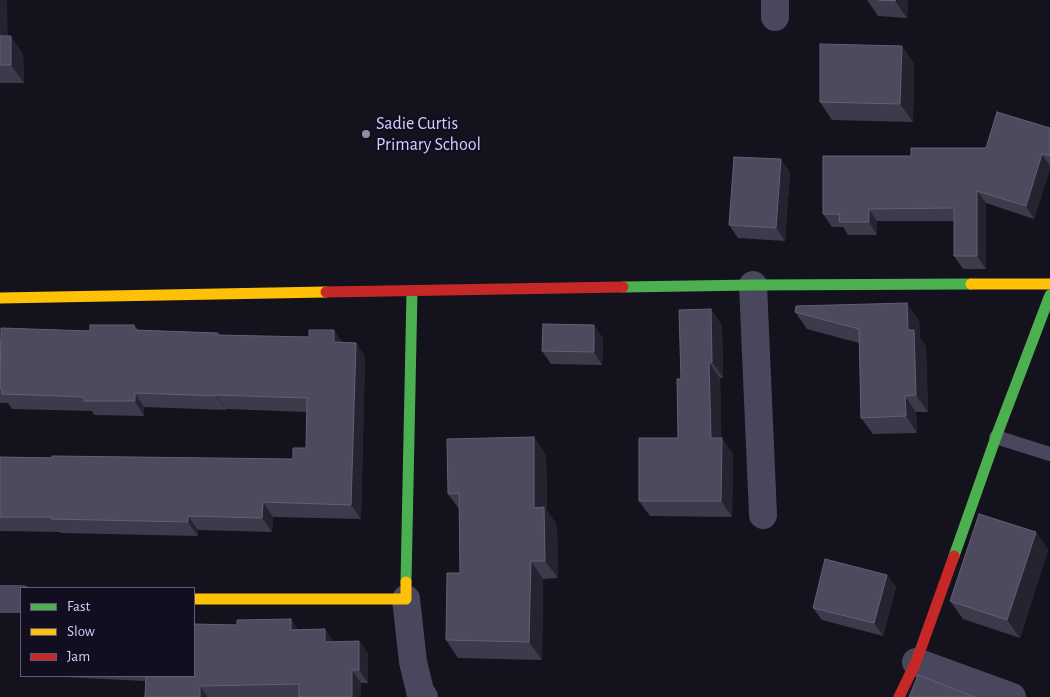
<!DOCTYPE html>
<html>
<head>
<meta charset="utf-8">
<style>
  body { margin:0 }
  #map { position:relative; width:1050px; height:697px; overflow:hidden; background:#14121c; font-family:"Alegreya Sans",sans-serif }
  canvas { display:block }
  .legend { position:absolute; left:20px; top:587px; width:175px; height:90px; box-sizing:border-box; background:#110e20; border:1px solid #5f5b78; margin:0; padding:6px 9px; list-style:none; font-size:15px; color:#d3cefd }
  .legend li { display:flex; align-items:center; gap:10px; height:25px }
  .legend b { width:25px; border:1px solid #5f5b78 }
</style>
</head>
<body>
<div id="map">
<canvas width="1050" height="697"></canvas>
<ul class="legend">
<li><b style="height:6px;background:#4caf50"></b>Fast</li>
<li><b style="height:6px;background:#ffc107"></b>Slow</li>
<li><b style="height:6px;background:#c62828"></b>Jam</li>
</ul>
</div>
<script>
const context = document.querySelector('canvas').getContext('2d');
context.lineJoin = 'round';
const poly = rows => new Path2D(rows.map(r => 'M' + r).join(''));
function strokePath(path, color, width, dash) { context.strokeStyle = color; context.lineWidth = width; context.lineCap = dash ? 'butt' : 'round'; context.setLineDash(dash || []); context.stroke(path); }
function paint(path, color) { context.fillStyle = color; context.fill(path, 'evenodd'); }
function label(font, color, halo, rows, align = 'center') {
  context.font = font + ' "Alegreya Sans",sans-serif'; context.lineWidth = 4.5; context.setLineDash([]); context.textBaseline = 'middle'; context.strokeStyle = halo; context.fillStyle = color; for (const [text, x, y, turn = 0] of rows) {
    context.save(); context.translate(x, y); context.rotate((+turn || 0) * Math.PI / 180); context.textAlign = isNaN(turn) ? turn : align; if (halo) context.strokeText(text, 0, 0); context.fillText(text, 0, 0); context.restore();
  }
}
strokePath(poly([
  [996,437,1050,454]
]), '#48475d', 14);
strokePath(poly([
  [775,17,775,0],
  [753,285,763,515],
  [0,599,21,599],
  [406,599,413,662,420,691,424,697],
  [916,662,1012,697]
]), '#48475d', 28);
strokePath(poly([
  [623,287,753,285,971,284],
  [954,556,996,437,1050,295],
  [406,582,412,291]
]), '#4caf50', 11);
strokePath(poly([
  [971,284,1050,284],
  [0,298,326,292],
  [194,599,406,599,406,582]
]), '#ffc107', 11);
strokePath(poly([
  [326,292,623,287],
  [899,697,916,662,954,556]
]), '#c62828', 11);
paint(poly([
  [0,0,8,36,23,54,24,83,0,83],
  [867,0,908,0,907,18,878,16],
  [902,46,914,64,913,122,832,120,820,102],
  [1050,128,1050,169,1034,219,986,203,986,269,963,269,954,256,954,221,877,221,877,235,848,235,843,227,832,227,823,214,911,156,986,148],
  [790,172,785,241,738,238,729,225],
  [795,312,919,320,920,338,926,347,928,412,916,412,917,433,873,434,861,418,859,343,807,329],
  [134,325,138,330,356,343,365,357,361,519,273,517,272,532,198,530,198,536,61,533,60,532,0,531,0,457,293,459,306,448,307,412,226,409,226,410,144,407,144,416,94,415,92,411,12,409,8,403,0,403,0,339,90,331],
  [722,325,723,378,720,378,721,438,733,454,732,517,650,516,639,501,678,438,681,379],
  [603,338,602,365,551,364,542,351],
  [546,455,547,511,557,525,558,578,543,579,542,660,458,658,446,640,460,573,459,509,448,494],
  [1036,532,1048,550,1020,638,963,619,950,601],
  [896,587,883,636,822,620,813,608],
  [298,630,333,642,359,641,368,654,368,683,361,683,361,697,145,697,145,681,63,677,62,676,194,676]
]), '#3d3a4b');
paint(poly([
  [0,0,7,0,8,54,0,43],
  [896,0,908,0,907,18,895,1],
  [11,36,23,54,24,83,11,65],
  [902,46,914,64,913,122,900,104],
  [1042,154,1050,166,1050,169,1034,219,1026,206],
  [781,159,790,172,785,241,776,228],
  [977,191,986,203,986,269,977,256],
  [869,209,877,221,877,235,869,222],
  [907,303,919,320,920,338,926,347,928,412,916,395,908,330],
  [711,309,722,325,723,378,712,362],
  [594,325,603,338,602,365,594,352],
  [334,330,344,344,334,342],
  [356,343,365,357,361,519,351,505],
  [709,362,720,378,722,454,711,438],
  [135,393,144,407,144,416,135,401],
  [216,395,226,409,226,410,216,396],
  [905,396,916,412,917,433,906,416],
  [534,437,546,455,547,511,557,525,558,578,545,561,534,508],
  [722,438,733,454,732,517,721,501],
  [263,502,273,517,272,532,262,518],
  [188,516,198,530,198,536,188,522],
  [1036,532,1048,550,1020,638,1007,620],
  [531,561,543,579,542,660,529,642],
  [887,575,896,587,883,636,874,623],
  [291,619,300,632,291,630],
  [325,629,334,642,325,642],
  [359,641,368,654,368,683,359,670],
  [352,670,361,683,361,697,352,697],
  [200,686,208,697,200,697]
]), '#262330');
const building = poly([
  [879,0,896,0,895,1,879,0],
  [0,36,11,36,11,65,0,65,0,36],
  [820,44,902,46,900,104,820,102,820,44],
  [997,112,1050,128,1050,153,1049,156,1042,154,1026,206,977,191,977,256,954,256,954,208,869,209,869,222,839,222,840,214,823,214,823,156,911,156,911,148,986,148,997,112],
  [734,157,781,159,776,228,729,225,734,157],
  [907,303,908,330,914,330,916,395,905,396,906,416,861,418,859,329,795,312,796,306,907,303],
  [711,309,712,362,709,362,711,438,722,438,721,501,639,501,639,438,678,438,677,379,681,379,679,310,711,309],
  [543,324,594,325,594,352,542,351,543,324],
  [90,325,134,325,134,330,218,333,218,335,309,337,309,330,334,330,334,342,356,343,351,505,263,502,262,518,188,516,188,522,51,519,51,517,0,517,0,457,52,458,52,456,293,459,293,448,306,448,307,398,216,395,216,396,135,393,135,401,84,401,84,397,2,394,2,389,0,389,1,328,90,331,90,325],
  [534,437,534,508,544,507,545,561,531,561,529,642,446,640,447,573,460,573,459,493,448,494,447,439,534,437],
  [979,514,1036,532,1007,620,950,601,979,514],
  [825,559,887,575,874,623,813,608,825,559],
  [291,619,291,630,325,629,325,642,359,641,359,670,352,670,352,697,299,697,299,684,200,686,200,697,145,697,146,676,194,676,194,624,237,625,237,620,291,619],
  [918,675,975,697,909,697,918,675]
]);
paint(building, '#4d4a5e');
strokePath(building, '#625f77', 1);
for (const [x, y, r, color] of [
  [366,134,5,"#908cae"]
]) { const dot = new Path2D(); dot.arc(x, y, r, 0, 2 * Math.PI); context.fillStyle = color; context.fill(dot); strokePath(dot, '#110e20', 2); }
label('18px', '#d3cefd', '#110e20', [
  ["Sadie Curtis",376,124],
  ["Primary School",376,145]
], 'left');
</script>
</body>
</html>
